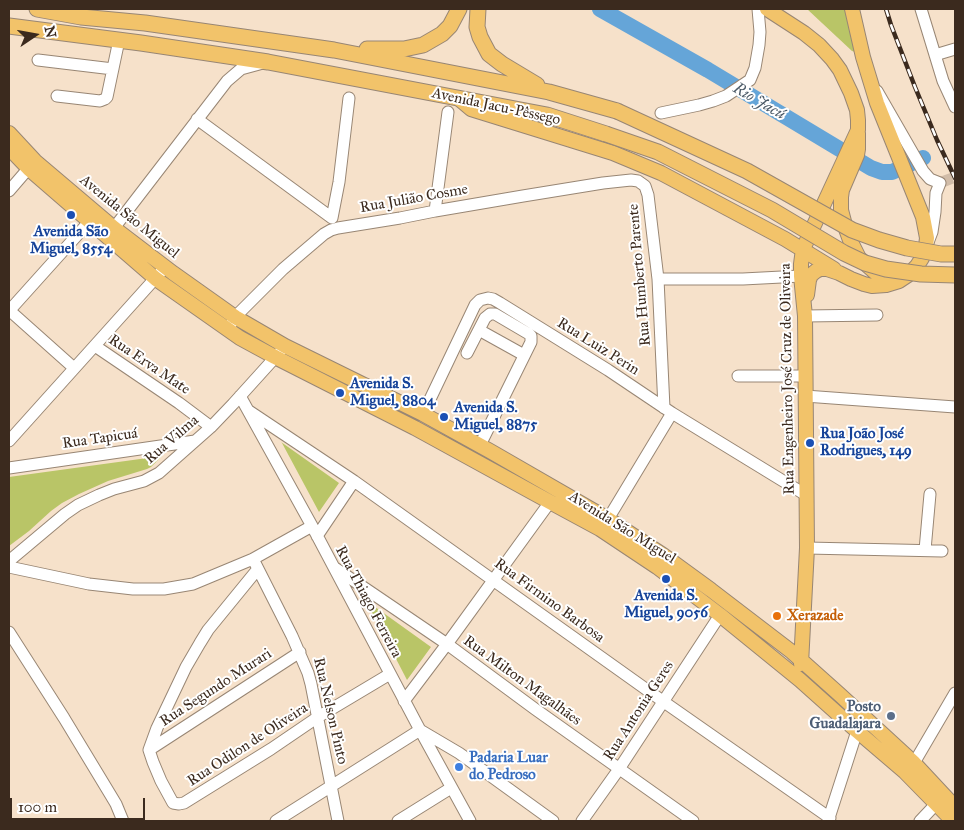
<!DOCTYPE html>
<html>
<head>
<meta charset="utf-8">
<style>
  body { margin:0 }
  #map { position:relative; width:964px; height:830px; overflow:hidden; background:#f6e1ca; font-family:"IM FELL Great Primer",serif }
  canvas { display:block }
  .frame { position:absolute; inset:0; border:10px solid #3b2a1e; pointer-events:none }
  .north { position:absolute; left:10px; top:10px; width:50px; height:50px; -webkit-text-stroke:4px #fff; paint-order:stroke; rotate:78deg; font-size:14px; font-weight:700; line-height:20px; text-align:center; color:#3b2a1e }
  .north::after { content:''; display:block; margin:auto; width:18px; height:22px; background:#3b2a1e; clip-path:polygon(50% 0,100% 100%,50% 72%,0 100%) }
  .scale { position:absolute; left:10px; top:798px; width:135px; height:22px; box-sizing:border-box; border:2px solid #3b2a1e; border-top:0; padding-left:6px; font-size:15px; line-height:18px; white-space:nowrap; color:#3b2a1e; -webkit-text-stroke:4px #fff; paint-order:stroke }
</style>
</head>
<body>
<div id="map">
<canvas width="964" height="830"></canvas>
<div class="frame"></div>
<div class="north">N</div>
<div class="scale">100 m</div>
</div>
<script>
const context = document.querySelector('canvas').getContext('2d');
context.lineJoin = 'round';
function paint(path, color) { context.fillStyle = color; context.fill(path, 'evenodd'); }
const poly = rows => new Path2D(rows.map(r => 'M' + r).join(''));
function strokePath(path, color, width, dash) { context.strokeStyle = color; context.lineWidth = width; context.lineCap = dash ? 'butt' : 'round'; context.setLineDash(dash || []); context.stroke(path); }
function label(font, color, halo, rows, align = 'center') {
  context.font = font + ' "IM FELL Great Primer",serif'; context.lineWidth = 4; context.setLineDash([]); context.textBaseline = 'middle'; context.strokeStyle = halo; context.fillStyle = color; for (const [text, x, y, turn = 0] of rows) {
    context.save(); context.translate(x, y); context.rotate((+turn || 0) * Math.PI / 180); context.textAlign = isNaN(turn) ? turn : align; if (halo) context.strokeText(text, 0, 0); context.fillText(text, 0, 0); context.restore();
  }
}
paint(poly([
  [807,9,846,9,855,52,852,51],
  [281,442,339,483,319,512,282,443],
  [162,456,151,467,147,469,108,481,79,494,62,503,51,511,29,531,9,546,9,477],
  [364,599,431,647,407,680,365,599]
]), '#b9c567');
strokePath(poly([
  [600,9,708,70,871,168,882,172,892,172,923,158]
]), '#65a5d8', 16);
strokePath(poly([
  [942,182,955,177]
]), '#d1bca8', 11, [11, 5.5]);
const minor = poly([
  [921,9,943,81,955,107],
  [935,55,955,49],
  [38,60,113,69],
  [877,91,923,171,930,179,940,183],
  [57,96,100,101,105,99,107,97,119,40],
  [661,113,699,105,713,101,726,96,750,80,755,68,759,45,760,32,758,9],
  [197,119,332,218,339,182,349,98],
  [9,191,34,162],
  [435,211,448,112],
  [114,228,227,81,241,69,263,63],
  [927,245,932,232,935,212,936,193,940,183],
  [658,279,743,279,801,276],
  [9,310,74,368],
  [9,311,89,222],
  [805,316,877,315],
  [228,330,235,317,283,269,324,234,331,230,338,228,400,218,435,211,523,196,603,183,631,180,638,181,645,186,648,195,658,279,664,408],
  [479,330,524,355],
  [95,346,179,403,211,427],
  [467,353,485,318,490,314,495,314,529,334,531,336,531,342,480,445],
  [738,376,804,376],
  [240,396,312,526,420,730,470,821],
  [805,396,955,407],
  [249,411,354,481,664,702,830,818],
  [423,414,475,305,480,300,488,298,493,299,500,303,608,370,672,413,806,495],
  [9,441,160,273],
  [9,468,195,441],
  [608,519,672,413],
  [317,536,354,481],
  [807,548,942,551],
  [925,550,930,494],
  [253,559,292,636,308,673,311,684,338,821],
  [9,561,65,514,78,505,99,495,114,489,144,481,159,473,211,427,233,404,280,352],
  [9,567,89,584,133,589,164,589,193,584,253,559,312,526],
  [335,568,447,644,535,709,693,821],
  [9,632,64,718,110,794,116,804,123,821],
  [404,701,447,644,550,502],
  [149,750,153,762,161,781,173,803,179,804,184,803,271,749,318,717,390,674],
  [149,750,157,728,186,667,200,643,208,630,257,570],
  [149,750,300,652],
  [910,768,914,763,955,693],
  [276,821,420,730,459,753,553,821],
  [398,821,451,788],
  [582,821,619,769,720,615],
  [828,821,857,731],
  [920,821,936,804]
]);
const major = poly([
  [767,9,804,33,819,45,832,59,840,70,851,93,857,110,858,120,858,130,803,249,801,264,801,276,805,316,807,548,801,664],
  [458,98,471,109,613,153,661,173,785,239,834,269],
  [9,133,35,161,114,228,173,273,235,317,285,346,423,414,490,451,608,519,663,555,711,590,792,652,839,694,914,763,955,807],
  [858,133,858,149,857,155,842,190,841,197,841,210,846,229,850,240,859,258,877,274,889,280,898,281],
  [9,148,29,169,156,279,240,338,275,357,415,428,550,502,600,529,657,567,720,615,800,680,857,731,905,772,953,821],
  [807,295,809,280,811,275,816,271,820,269,827,269,839,273,851,279,864,284,872,286,886,285,899,281,908,275,917,266,922,258,926,246,927,238,923,217,877,103,863,57,852,9]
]);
const highway = poly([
  [37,9,81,17,145,23,334,50,549,92,617,111],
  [478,9,477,27,480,37,489,54,502,64,537,85],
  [9,26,141,43,268,62,547,115,606,134],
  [367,49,404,49,423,45,442,34,450,26,459,9]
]);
strokePath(minor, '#988674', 13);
strokePath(major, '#988674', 16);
strokePath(highway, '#988674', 17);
strokePath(minor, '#fff', 11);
strokePath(major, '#f2c36a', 14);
strokePath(highway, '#f2c36a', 15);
const rail = poly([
  [886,9,891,25,915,87,937,140,955,178]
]);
strokePath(rail, '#3b2a1e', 4.5);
strokePath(rail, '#fff', 2.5, [8]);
const highwayBridge = poly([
  [617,111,747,171,852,230,879,240,907,248,941,254,955,254],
  [606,134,658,152,772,210,844,253,865,263,886,269,921,274,955,275]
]);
strokePath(highwayBridge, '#988674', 17, []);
strokePath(highwayBridge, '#f2c36a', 15);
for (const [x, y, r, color] of [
  [71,215,5,"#1a4fb4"],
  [340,393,5,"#1a4fb4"],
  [444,417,5,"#1a4fb4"],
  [810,443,5,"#1a4fb4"],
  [666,579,5,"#1a4fb4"],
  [777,616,5,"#e8710a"],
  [891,716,5,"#5c6f8a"],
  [459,767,5,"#3f7fe0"]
]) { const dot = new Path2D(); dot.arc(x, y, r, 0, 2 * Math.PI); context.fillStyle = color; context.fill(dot); strokePath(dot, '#fff', 2); }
label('15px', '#3b2a1e', '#fff', [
  ["Avenida Jacu-Pêssego",496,107,12],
  ["Rua Julião Cosme",414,199,-10],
  ["Avenida São Miguel",129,217,39],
  ["Rua Humberto Parente",640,275,-95],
  ["Rua Luiz Perin",598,347,32],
  ["Rua Erva Mate",149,365,34],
  ["Rua Engenheiro José Cruz de Oliveira",788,379,-91],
  ["Rua Tapicuá",100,439,-8],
  ["Rua Vilma",172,440,-41],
  ["Avenida São Miguel",622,528,32],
  ["Rua Firmino Barbosa",549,601,36],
  ["Rua Thiago Ferreira",368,602,62],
  ["Rua Milton Magalhães",522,681,36],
  ["Rua Segundo Murari",216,688,-33],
  ["Rua Nelson Pinto",330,711,77],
  ["Rua Antonia Geres",639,711,-57],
  ["Rua Odilon de Oliveira",248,745,-33]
]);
label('bold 15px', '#164399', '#fff', [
  ["Avenida São",71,232,"center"],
  ["Miguel, 8554",71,249,"center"],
  ["Avenida S.",350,384],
  ["Miguel, 8804",350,401],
  ["Avenida S.",454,408],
  ["Miguel, 8875",454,425],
  ["Rua João José",820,434],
  ["Rodrigues, 149",820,451],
  ["Avenida S.",666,596,"center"],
  ["Miguel, 9056",666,613,"center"]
], 'left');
label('bold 15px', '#c56008', '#fff', [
  ["Xerazade",787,616]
], 'left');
label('bold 15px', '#4e5e75', '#fff', [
  ["Posto",881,707],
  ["Guadalajara",881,724]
], 'right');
label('bold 15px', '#366cbe', '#fff', [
  ["Padaria Luar",469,758],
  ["do Pedroso",469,775]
], 'left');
label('italic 16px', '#4c5b68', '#fff', [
  ["Rio Jacú",759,102,30]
]);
</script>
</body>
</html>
